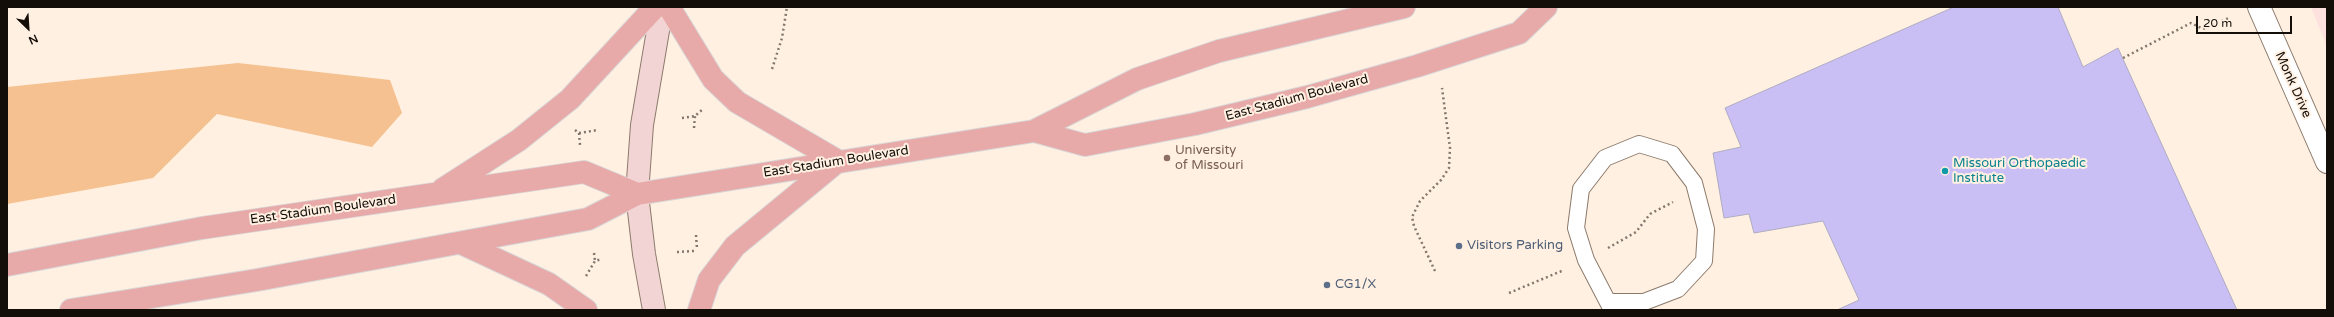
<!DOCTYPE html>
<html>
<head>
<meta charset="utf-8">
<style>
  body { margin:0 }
  #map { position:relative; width:2334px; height:317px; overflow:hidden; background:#fff0e2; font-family:"Varela Round",sans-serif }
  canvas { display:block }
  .frame { position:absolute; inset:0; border:8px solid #140e09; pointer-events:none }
  .north { position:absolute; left:8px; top:8px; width:40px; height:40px; -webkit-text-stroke:3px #fff0e2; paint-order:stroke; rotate:155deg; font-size:11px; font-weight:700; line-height:16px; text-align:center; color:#140e09 }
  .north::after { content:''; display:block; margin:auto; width:14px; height:18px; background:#140e09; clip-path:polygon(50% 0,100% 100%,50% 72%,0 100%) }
  .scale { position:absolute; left:2196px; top:16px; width:96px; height:18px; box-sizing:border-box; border:2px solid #140e09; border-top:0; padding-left:5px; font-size:12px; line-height:14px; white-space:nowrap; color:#140e09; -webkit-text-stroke:3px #fff0e2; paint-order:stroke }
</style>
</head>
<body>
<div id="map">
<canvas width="2334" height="317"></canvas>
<div class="frame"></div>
<div class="north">N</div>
<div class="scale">20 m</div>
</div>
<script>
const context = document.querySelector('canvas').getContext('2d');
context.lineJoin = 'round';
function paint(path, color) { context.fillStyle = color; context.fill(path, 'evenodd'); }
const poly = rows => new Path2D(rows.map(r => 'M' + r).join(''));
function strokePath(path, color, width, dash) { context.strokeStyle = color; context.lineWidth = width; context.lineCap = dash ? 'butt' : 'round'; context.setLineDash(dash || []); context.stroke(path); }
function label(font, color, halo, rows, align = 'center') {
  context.font = font + ' "Varela Round",sans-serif'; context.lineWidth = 4; context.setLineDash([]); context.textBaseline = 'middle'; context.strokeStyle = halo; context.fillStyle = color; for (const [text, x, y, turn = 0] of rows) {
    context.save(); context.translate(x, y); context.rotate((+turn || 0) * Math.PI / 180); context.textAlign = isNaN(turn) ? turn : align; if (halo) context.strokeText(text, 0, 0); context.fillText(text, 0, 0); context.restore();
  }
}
paint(poly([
  [2311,7,2327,7,2327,47]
]), '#fce1df');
paint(poly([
  [238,63,390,80,402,113,372,147,217,114,153,178,7,204,7,87]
]), '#f6c190');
const building = poly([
  [1954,7,2058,7,2083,67,2118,48,2237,310,1837,310,1859,300,1823,221,1754,233,1749,214,1724,218,1713,153,1741,147,1725,108,1954,7]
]);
paint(building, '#c9bff5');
strokePath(building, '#afacc1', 1);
const lane = poly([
  [1609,302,1644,302,1678,289,1704,261,1706,229,1694,183,1672,154,1639,144,1605,158,1581,189,1576,228,1586,260,1612,310]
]);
const street = poly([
  [2259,7,2327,162]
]);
const secondary = poly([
  [654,310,644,254,637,194,642,125,662,7]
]);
const primary = poly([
  [669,7,713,79,737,102,838,161,735,246,709,280,699,310],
  [1034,131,1085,145,1195,124,1307,97,1417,66,1519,33,1546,7],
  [443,189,519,140,570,99,655,7],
  [461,243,549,284,586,310],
  [7,265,202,228,584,172,637,194],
  [71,310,257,280,588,219,637,194,1034,131,1137,79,1219,51,1404,7]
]);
strokePath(lane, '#8c7b6c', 18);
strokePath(street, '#8c7b6c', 24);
strokePath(secondary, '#8c7b6c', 24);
strokePath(primary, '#d9d8d8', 24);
strokePath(poly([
  [2123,58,2191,23,2203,29,2229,18],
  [772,69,782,38,787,7],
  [682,118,695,116,703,109],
  [694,128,695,116],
  [575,130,579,133,598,130],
  [579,133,580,145],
  [696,235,697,249],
  [1608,248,1636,232,1650,214,1673,202],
  [677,252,694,251],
  [594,253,595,261],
  [1435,271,1414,226,1412,217,1420,201,1441,180,1449,168,1450,148,1442,88],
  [586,276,595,261,602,259],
  [1509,293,1564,270]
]), '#81776e', 2.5, [2, 3]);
strokePath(lane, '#fff', 16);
strokePath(street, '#fff', 22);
strokePath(secondary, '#f3d4d4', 22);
strokePath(primary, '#e8a9a9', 22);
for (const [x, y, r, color] of [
  [1167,158,4,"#8d6e63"],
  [1945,171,4,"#0f9aa8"],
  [1459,246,4,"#5c6f8a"],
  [1327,285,4,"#5c6f8a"]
]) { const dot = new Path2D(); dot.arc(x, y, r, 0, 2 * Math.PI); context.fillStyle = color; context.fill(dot); strokePath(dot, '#fff0e2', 1.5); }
label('13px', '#140e09', '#fff0e2', [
  ["Monk Drive",2293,85,66],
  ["East Stadium Boulevard",1297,98,-15],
  ["East Stadium Boulevard",836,162,-9],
  ["East Stadium Boulevard",323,210,-8]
]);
label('13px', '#785e54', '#fff0e2', [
  ["University",1175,151],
  ["of Missouri",1175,166]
], 'left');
label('13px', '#0d838f', '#fff0e2', [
  ["Missouri Orthopaedic",1953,164],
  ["Institute",1953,179]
], 'left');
label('13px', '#4e5e75', '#fff0e2', [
  ["Visitors Parking",1467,246],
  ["CG1/X",1335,285]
], 'left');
</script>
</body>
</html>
